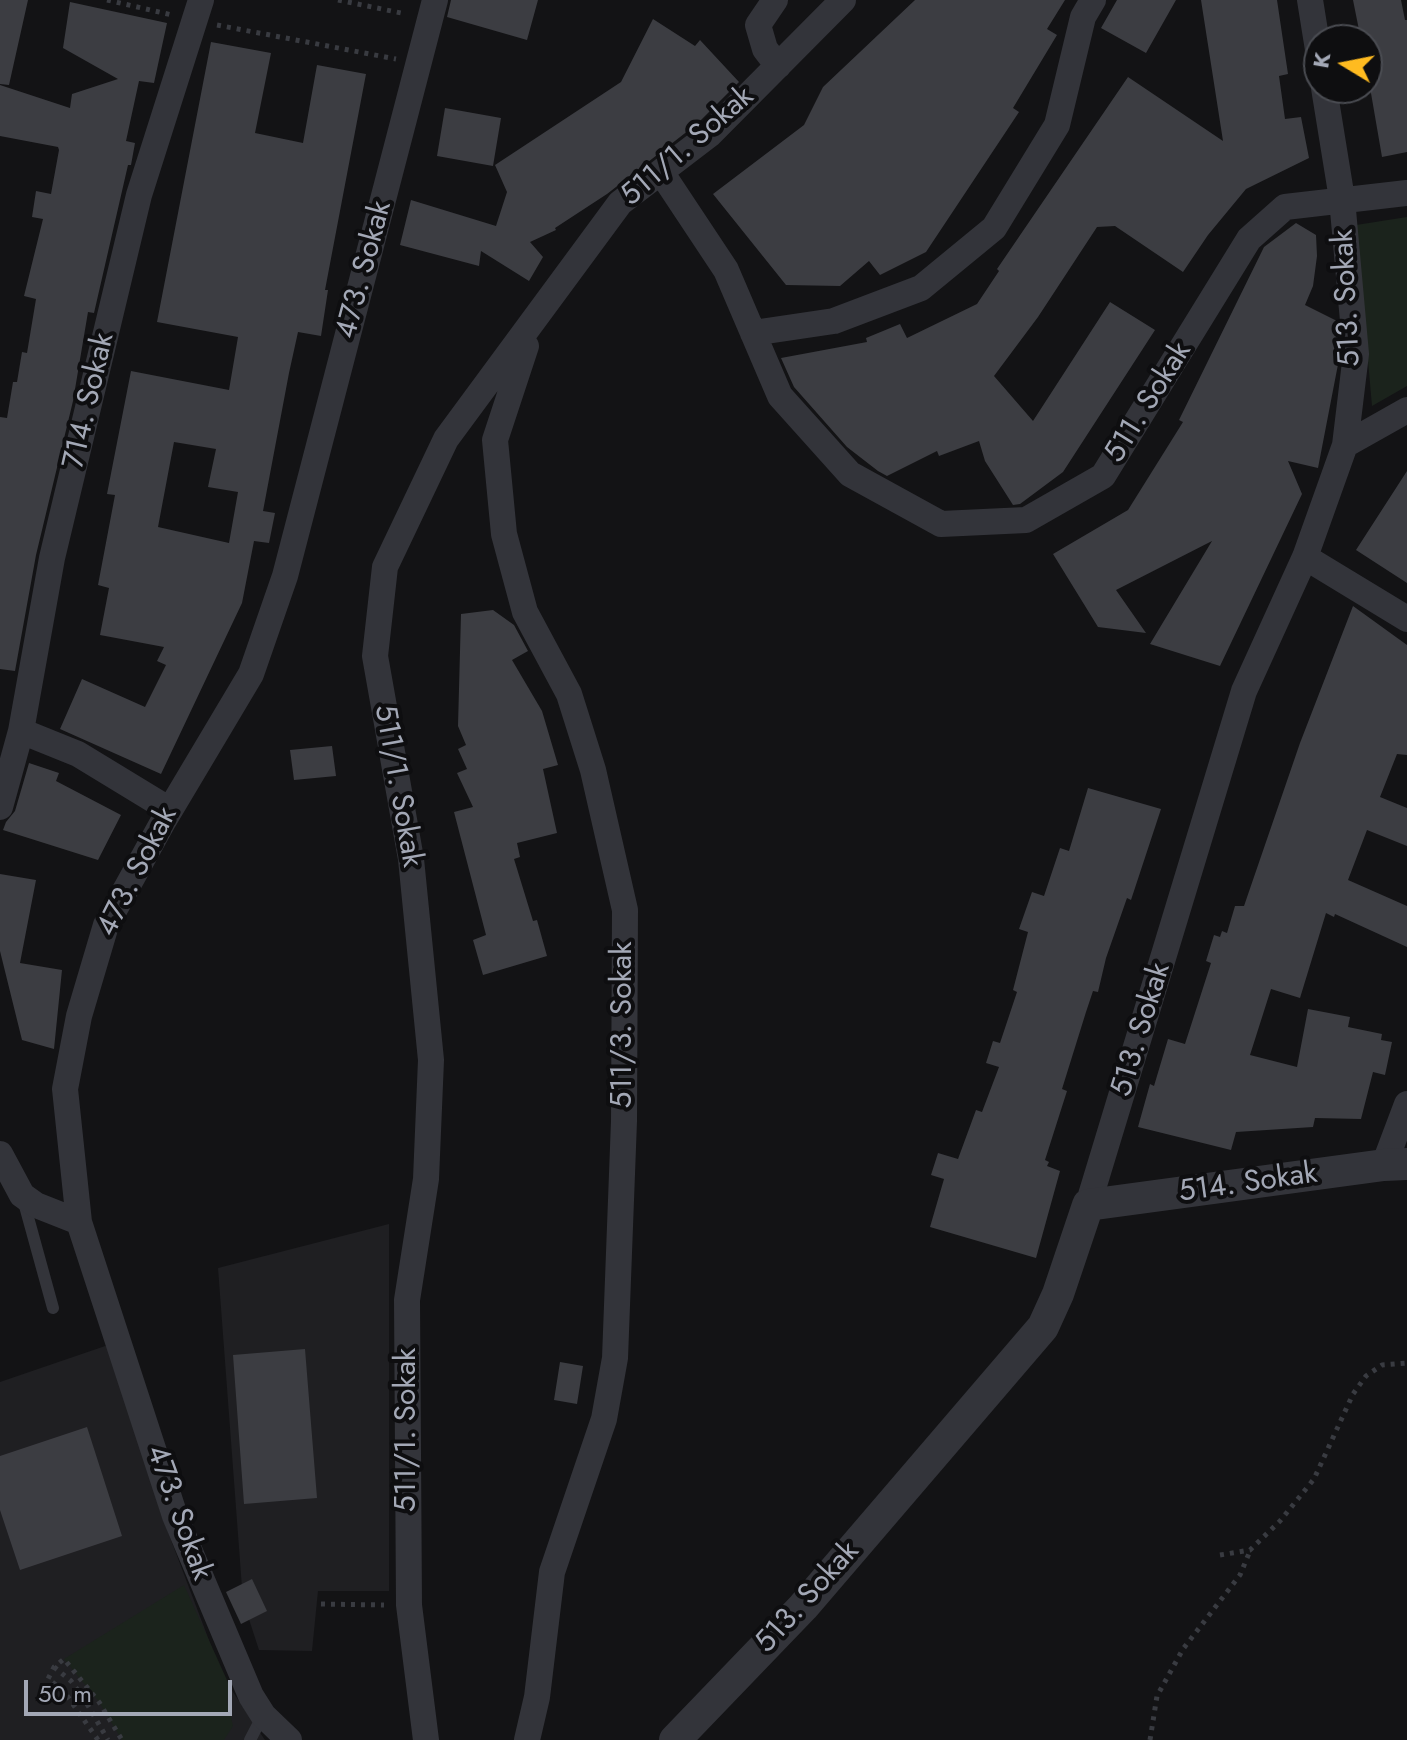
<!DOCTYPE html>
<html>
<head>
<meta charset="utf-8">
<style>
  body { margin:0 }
  #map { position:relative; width:1407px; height:1740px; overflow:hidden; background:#131315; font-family:Jost,sans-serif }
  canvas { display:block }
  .north { position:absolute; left:1303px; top:24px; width:80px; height:80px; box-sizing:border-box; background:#0e0e10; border:2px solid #4a4c52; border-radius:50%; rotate:280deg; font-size:22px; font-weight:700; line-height:32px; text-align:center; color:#a3a8b6 }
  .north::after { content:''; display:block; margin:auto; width:28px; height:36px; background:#ffbb20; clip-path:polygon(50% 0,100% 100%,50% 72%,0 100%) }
  .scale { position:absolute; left:24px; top:1680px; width:208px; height:36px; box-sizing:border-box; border:4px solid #a3a8b6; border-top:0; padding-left:10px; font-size:24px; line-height:28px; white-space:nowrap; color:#a3a8b6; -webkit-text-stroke:6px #0e0e10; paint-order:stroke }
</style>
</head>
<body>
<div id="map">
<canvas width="1407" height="1740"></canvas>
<div class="north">K</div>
<div class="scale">50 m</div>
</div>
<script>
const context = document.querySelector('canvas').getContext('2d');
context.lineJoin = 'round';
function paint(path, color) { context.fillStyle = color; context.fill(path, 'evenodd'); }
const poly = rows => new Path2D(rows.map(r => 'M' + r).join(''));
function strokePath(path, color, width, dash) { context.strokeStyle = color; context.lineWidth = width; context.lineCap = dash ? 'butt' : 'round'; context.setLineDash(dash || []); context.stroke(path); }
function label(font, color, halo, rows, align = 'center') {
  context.font = font + ' Jost,sans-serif'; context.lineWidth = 8; context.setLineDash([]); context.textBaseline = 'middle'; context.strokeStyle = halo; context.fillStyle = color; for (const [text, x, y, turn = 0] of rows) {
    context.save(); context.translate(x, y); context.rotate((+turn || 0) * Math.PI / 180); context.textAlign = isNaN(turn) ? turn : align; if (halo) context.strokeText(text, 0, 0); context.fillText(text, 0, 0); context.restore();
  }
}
paint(poly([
  [389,1224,389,1591,318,1591,312,1651,259,1650,243,1601,218,1268],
  [111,1344,160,1511,218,1664,231,1689,265,1740,0,1740,0,1382]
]), '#1f1f22');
paint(poly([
  [1407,217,1407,386,1372,406,1356,225],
  [184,1585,231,1689,227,1701,233,1726,224,1740,122,1740,99,1702,64,1659]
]), '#1b231c');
paint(poly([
  [0,0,28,0,9,85,0,84],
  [451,0,538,0,527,40,447,17],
  [915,0,1065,0,1047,29,1057,35,1013,108,1019,112,926,252,880,275,869,261,840,286,786,285,713,194,804,125,823,87],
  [1117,0,1176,0,1146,53,1101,28],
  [1201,0,1277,0,1288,74,1279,76,1285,119,1301,117,1309,158,1246,189,1208,235,1183,272,1115,226,1097,227,1038,317,994,376,1033,421,1110,302,1155,330,1063,472,1020,504,1013,505,985,461,979,441,939,456,937,451,887,476,878,471,847,447,794,387,781,358,867,342,866,338,900,324,907,338,977,304,999,271,997,269,1128,77,1223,141],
  [1353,0,1401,0,1405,20,1407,20,1407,152,1382,157,1367,70,1367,40,1361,40],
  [70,2,167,23,154,83,139,81,126,141,135,143,131,165,128,165,94,313,88,312,73,401,36,555,15,671,0,669,0,417,7,418,13,382,17,382,22,352,27,353,36,299,24,296,43,219,32,217,36,191,51,194,59,150,58,147,0,136,0,85,70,108,72,94,118,79,63,48],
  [653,19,695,46,700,40,739,82,698,123,607,194,555,228,556,230,530,242,543,257,529,281,481,251,479,266,400,245,411,200,496,226,507,192,495,165,621,82],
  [211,42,271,53,255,133,303,143,317,65,366,74,325,290,328,290,321,336,298,332,289,373,263,511,275,513,269,543,254,541,242,603,161,774,60,729,82,679,145,707,166,665,157,661,164,647,100,635,109,588,98,585,115,495,107,494,131,371,229,390,238,337,157,322],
  [174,442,216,449,208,487,238,492,229,543,158,527],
  [445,108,501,118,493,166,437,156],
  [1296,223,1316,235,1317,256,1313,286,1305,305,1337,321,1340,354,1318,468,1288,461,1302,494,1220,666,1150,644,1212,541,1116,590,1146,633,1098,627,1053,554,1128,510,1183,422,1179,420,1264,247],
  [1407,471,1407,583,1356,550],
  [1353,606,1407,645,1407,755,1397,754,1380,797,1407,808,1407,846,1367,830,1348,880,1407,906,1407,947,1335,914,1334,917,1326,913,1300,998,1271,989,1250,1055,1297,1067,1308,1009,1350,1017,1348,1027,1382,1034,1381,1040,1392,1042,1385,1075,1373,1072,1361,1119,1315,1118,1313,1127,1236,1132,1231,1150,1138,1127,1150,1084,1154,1086,1168,1039,1185,1044,1211,963,1206,961,1214,935,1220,937,1222,931,1227,933,1235,906,1244,906,1300,743],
  [493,610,514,625,528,651,512,660,542,711,558,765,543,769,557,833,517,843,520,857,514,859,533,921,537,920,547,956,483,975,473,940,486,935,454,812,473,807,457,773,467,769,458,749,466,745,458,726,461,614],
  [332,746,336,776,294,780,290,750],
  [29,763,59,773,56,781,121,815,98,860,3,830,6,822,15,811],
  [1088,788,1161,809,1131,900,1127,898,1106,958,1098,992,1093,991,1086,1012,1062,1089,1067,1091,1045,1160,1049,1162,1047,1166,1060,1171,1036,1258,930,1227,944,1179,931,1175,938,1153,958,1159,976,1110,982,1112,999,1067,986,1063,993,1041,1000,1043,1017,992,1013,990,1028,932,1019,929,1032,892,1044,896,1060,848,1069,851],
  [0,874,36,880,20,963,62,970,54,1049,22,1040,0,951],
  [305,1349,317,1498,244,1504,233,1355],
  [560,1362,583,1366,577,1404,554,1400],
  [87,1427,122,1536,20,1570,0,1510,0,1456],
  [252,1579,267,1611,241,1624,226,1592]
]), '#3c3d42');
strokePath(poly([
  [107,0,172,15],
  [338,0,406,14],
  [217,25,396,59],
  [1220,1555,1250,1550,1280,1521,1314,1479,1353,1394,1366,1376,1382,1365,1407,1363],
  [321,1604,384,1605],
  [54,1667,71,1681,83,1697,108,1740],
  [98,1740,63,1690,48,1679,54,1667,64,1659,99,1702,122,1740],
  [1150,1740,1157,1696,1183,1649,1240,1575,1250,1551]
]), '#393b41', 5, [4, 6]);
strokePath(poly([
  [23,1199,53,1308],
  [250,1740,263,1715]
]), '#33343a', 12);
strokePath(poly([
  [775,0,758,25,765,49,778,66],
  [1310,0,1319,56],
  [661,172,726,270,780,396,850,474,941,524,1026,520,1103,476,1249,239,1285,207,1407,193],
  [753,333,834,321,921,288,994,228,1057,125,1083,17,1093,0],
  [526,346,495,440,504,534,525,612,569,694,593,770,625,910,624,1121,615,1358,604,1419,552,1572,537,1697,527,1740],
  [1345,445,1407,410],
  [1305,557,1407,619],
  [21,731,78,754,170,810],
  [0,807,21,731,52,558,139,195,201,0],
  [0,1154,22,1195,36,1205,79,1222],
  [1384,1165,1407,1104],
  [1088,1205,1244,691,1305,557,1345,445,1356,354,1342,199,1324,88],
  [289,1740,263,1715,251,1696,175,1516,79,1222,65,1089,79,1016,106,925,164,820,251,674,285,576,435,0],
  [426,1740,409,1605,407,1300,426,1179,431,1060,411,859,375,656,385,567,446,439,620,203,709,135,843,0]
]), '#33343a', 26);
strokePath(poly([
  [675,1740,803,1607,1043,1327,1058,1294,1088,1205,1384,1165,1407,1164]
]), '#33343a', 32);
label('30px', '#a3a8b6', '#0e0e10', [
  ["511/1. Sokak",688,147,-41],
  ["473. Sokak",365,270,-75],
  ["513. Sokak",1348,298,-93],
  ["714. Sokak",90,401,-77],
  ["511. Sokak",1149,403,-58],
  ["511/1. Sokak",397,786,80],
  ["473. Sokak",138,872,-63],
  ["511/3. Sokak",624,1025,-90],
  ["513. Sokak",1142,1030,-73],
  ["514. Sokak",1248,1184,-8],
  ["511/1. Sokak",408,1430,-90],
  ["473. Sokak",178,1513,70],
  ["513. Sokak",808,1598,-48]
]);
</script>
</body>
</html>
